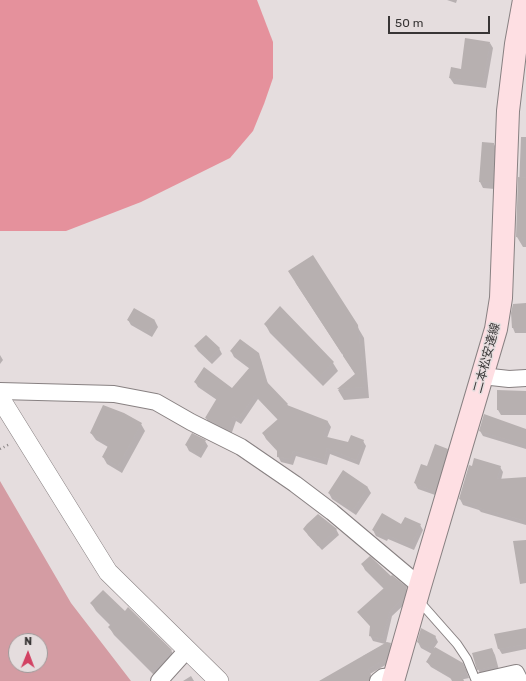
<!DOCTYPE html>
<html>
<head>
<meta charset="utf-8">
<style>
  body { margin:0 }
  #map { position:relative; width:526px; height:681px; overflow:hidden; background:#e5ddde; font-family:Rubik,sans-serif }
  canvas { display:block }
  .north { position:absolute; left:8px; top:633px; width:40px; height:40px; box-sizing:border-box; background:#e5ddde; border:1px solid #a09a9a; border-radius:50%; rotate:1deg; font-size:11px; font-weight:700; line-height:16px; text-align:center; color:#383535 }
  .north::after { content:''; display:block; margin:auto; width:14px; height:18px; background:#d24263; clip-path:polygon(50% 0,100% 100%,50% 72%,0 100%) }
  .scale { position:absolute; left:388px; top:16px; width:102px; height:18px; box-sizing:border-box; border:2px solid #383535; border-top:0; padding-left:5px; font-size:12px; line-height:14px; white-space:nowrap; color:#383535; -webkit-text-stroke:3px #e5ddde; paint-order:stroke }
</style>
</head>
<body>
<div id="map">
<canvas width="526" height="681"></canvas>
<div class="north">N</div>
<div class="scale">50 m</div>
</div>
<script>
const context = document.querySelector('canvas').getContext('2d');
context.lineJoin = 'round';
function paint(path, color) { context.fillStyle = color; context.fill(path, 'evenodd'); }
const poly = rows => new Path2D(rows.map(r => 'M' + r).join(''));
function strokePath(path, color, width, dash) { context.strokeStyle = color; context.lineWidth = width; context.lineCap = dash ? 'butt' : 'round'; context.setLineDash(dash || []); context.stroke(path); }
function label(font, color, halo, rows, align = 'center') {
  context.font = font + ' Rubik,"Noto Sans JP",sans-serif'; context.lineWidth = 3; context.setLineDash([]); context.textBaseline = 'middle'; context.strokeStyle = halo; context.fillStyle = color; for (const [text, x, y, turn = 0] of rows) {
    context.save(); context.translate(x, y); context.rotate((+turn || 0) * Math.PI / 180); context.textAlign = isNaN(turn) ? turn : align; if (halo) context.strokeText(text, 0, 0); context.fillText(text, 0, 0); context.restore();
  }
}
paint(poly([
  [0,481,71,603,131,681,0,681],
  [16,641,40,641,40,665,16,665]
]), '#d49ca3');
paint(poly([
  [0,0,257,0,273,42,273,78,264,104,253,131,230,158,141,202,66,231,0,231]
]), '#e5919c');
paint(poly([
  [447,0,457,0,456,3],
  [490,43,493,48,486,88,454,84,450,78,462,70],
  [526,116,526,247,523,247,517,237,521,137,526,137],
  [494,144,497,150,495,189,483,188,480,182],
  [295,282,357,326,364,338,369,398,344,400,338,390,356,375],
  [526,305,526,333,515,333,513,328],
  [134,309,155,321,158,327,152,337,131,325,128,320],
  [265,324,333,363,338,371,323,386,270,333],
  [195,346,219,348,222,354,212,364,198,351],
  [231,351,258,354,261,360,268,384,289,407,328,422,331,427,327,438,349,443,363,441,366,446,359,465,330,454,327,465,296,456,293,465,281,462,278,456,278,452,266,439,263,433,278,420,258,399,241,424,236,421,231,435,209,424,206,418,217,400,198,387,195,382,232,389,250,369,234,357],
  [0,355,3,360,0,364],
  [526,392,526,415,501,415,498,410],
  [141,424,145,431,122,473,107,464,103,457,108,447,96,440,91,433],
  [526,430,526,449,483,436,480,431],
  [205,441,208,446,201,458,189,451,186,445],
  [447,449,450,455,438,496,418,489,415,483,427,467],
  [500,467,503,472,501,480,526,478,526,525,481,512,479,510,463,505,460,499],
  [343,472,368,488,371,493,356,515,332,499,329,493],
  [420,525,423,530,414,550,388,539,387,541,376,536,373,530,402,526],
  [305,529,336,529,339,535,322,550,308,535],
  [362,564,391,578,406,588,409,593,407,602,392,616,386,642,390,644,393,649,389,663,370,674,373,681,328,681,363,657,363,656,385,644,373,641,370,635,371,627,362,617,359,612,384,589,365,570],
  [91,603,125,612,171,650,175,658,156,677,114,635,109,627,111,626,96,611],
  [526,629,526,649,502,654,499,649,495,635],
  [435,636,438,642,434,648,466,670,469,678,455,681,431,667,427,662,432,654,421,648,418,642],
  [492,649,495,655,499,670,481,675,478,669],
  [191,676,194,681,183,681]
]), '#0003');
paint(poly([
  [465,38,490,42,483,83,449,78,451,67,461,69],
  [482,142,494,143,493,183,479,182],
  [518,177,526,178,526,238,516,237],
  [313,255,358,325,364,387,337,389,355,374,343,356,343,353,342,354,288,271],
  [526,303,526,328,512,328,511,313,513,304],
  [280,306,334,362,317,378,264,324],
  [134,308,155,320,148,332,127,320],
  [206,335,220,348,209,359,194,346],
  [240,339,259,353,266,381,288,404,287,405,328,421,323,436,348,442,351,435,364,440,356,460,327,448,324,460,293,451,290,459,277,457,277,450,262,433,278,419,255,395,238,419,233,416,228,430,205,418,217,398,194,382,204,367,232,388,250,367,230,351],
  [497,390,526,391,526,410,497,410],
  [103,405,124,413,142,423,118,466,102,457,109,444,90,433],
  [484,414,526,429,526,445,479,431],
  [192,433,206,440,198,453,185,445],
  [435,444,448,449,435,491,414,483,421,464,427,466],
  [474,458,501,466,497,479,526,477,526,511,523,520,476,507,477,505,459,499,469,465,472,466],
  [343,470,368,487,353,510,328,493],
  [382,513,401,524,405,517,421,524,411,545,385,534,383,536,372,530],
  [318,514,337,529,318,546,303,529,307,524],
  [526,540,526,583,520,584,513,541],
  [370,556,391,576,392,575,407,587,404,597,390,611,382,639,369,636,370,626,357,612,384,588,361,564],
  [103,590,125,611,128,607,172,650,151,670,108,627,111,624,90,603],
  [421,628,436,636,428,649,417,642],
  [526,628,526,644,498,649,494,634],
  [387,642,391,643,387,658,368,669,371,675,369,681,319,681],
  [435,647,463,663,467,672,461,674,464,681,452,681,449,675,426,662],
  [492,648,497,665,477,670,472,653]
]), '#b7b0b0');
const service = poly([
  [419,601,457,644,467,659,476,681]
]);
const minor = poly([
  [482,376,509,379,526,378],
  [0,391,114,394,156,402,191,422,241,447,295,484,332,512,420,586],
  [159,681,187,650],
  [378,681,383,677,394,676],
  [481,681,516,673,520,681]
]);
const tertiary = poly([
  [0,398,108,572,219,681]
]);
const secondary = poly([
  [393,681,420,586,496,329,501,298,508,111,516,44,524,0]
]);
strokePath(service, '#888182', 10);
strokePath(minor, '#888182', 18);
strokePath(tertiary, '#888182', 20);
strokePath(secondary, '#888182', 24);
strokePath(poly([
  [0,449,10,444]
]), '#888383', 2.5, [1, 3]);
strokePath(service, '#fff', 8);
strokePath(minor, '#fff', 16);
strokePath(tertiary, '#fff', 19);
strokePath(secondary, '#fedfe3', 22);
label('12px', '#383535', '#e5ddde', [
  ["二本松安達線",487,358,-75]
]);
</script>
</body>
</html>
